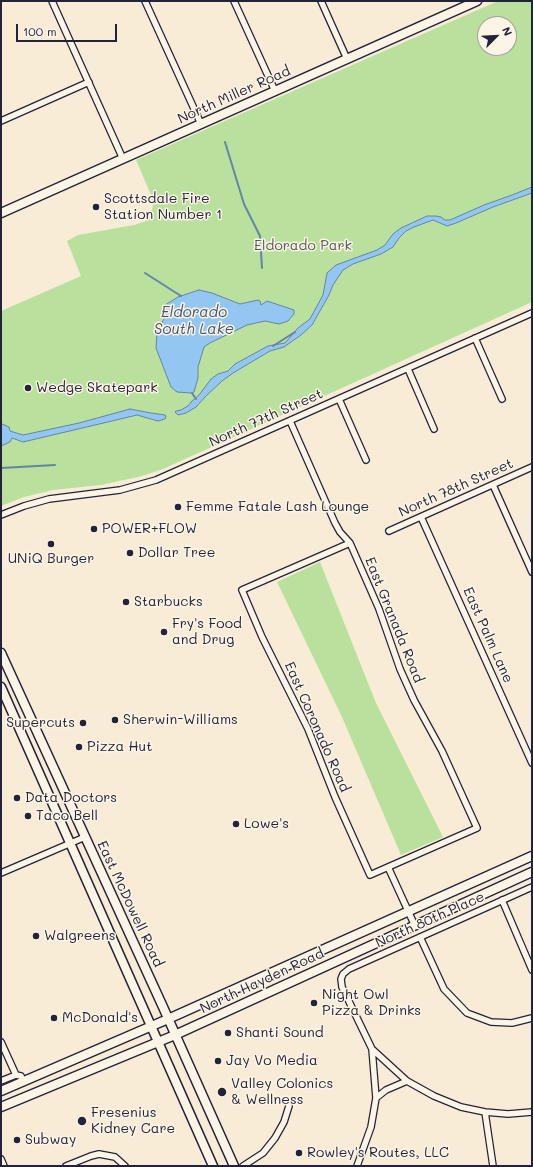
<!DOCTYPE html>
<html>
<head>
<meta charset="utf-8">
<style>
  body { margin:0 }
  #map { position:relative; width:533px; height:1167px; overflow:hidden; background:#f9ecd7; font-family:Mali,sans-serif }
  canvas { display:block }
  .frame { position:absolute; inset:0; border:2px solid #22223b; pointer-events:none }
  .north { position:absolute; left:477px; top:16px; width:40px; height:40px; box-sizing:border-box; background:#fcf5e5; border:1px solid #a5a1a1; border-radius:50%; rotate:66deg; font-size:11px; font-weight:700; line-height:16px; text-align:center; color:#22223b }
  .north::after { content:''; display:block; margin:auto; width:14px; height:18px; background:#22223b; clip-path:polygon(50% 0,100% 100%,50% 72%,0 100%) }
  .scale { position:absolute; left:16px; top:24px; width:101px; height:18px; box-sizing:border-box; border:2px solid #22223b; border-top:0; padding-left:5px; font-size:12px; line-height:14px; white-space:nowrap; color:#22223b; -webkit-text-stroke:3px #fcf5e5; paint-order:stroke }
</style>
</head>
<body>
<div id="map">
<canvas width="533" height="1167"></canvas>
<div class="frame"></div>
<div class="north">N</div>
<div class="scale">100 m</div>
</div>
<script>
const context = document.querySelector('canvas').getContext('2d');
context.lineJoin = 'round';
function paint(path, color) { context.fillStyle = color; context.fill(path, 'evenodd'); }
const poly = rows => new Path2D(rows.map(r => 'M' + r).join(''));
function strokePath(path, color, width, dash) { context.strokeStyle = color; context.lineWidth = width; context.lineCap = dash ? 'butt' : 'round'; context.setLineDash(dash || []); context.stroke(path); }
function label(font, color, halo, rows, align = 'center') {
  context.font = font + ' Mali,sans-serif'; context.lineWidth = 3; context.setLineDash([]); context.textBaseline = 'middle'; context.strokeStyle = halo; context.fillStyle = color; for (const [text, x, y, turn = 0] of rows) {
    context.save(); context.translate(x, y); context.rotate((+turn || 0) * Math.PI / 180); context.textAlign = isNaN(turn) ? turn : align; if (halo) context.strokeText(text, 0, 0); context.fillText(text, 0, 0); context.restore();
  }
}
paint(poly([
  [498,1,532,1,532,302,163,469,142,476,101,485,53,490,24,497,1,506,1,311,81,276,67,241,78,235,134,225,146,221,150,215,153,206,152,200,151,195,136,160],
  [485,24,509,24,509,48,485,48],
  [320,562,376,703,443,837,401,855,342,717,277,582]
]), '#b9e19d');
const water = poly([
  [532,187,532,193,493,207,456,223,447,226,433,220,414,227,406,231,399,238,393,247,381,254,353,264,343,270,333,285,329,295,312,325,301,335,284,347,270,351,233,373,222,381,206,396,196,407,186,413,178,415,175,412,176,411,181,410,188,406,192,401,199,395,211,379,218,374,228,371,235,364,268,346,285,343,298,328,310,319,323,295,327,273,336,265,377,250,385,245,393,234,401,228,427,216,436,216,441,217,445,220,450,220,484,205,512,195,532,187],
  [199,290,212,293,240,304,258,300,260,301,261,305,267,301,294,310,294,314,288,321,279,324,265,321,247,325,210,343,204,347,198,367,198,378,194,392,191,393,177,392,171,387,156,348,157,332,167,313,165,305,178,297,199,290],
  [130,409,151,413,165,415,166,416,165,419,158,421,137,415,133,416,23,442,12,438,10,442,1,446,1,425,2,424,9,427,10,431,23,435,79,423,130,409]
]);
paint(water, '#93c6f0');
strokePath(water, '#6684a8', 1);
strokePath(poly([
  [225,142,244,204,260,236,262,268],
  [145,273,181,296],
  [273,346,295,332],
  [192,393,196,399],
  [1,468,55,465]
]), '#6684a8', 2);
const street = poly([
  [52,1,123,159],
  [145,1,201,124],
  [234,1,275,91],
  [321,1,347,59],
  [1,121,89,82],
  [475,338,502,399],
  [408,369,434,429],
  [339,399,366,460],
  [290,421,335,523,340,532,350,543,379,609,400,669,414,700,442,751,477,828,370,875,335,797,308,729,262,637,242,590,350,543],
  [493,485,532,572],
  [1,515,24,506,49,499,120,490,156,480,532,313],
  [421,517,532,763],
  [389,531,532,467],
  [388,867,415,926],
  [1,873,85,837],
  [502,900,532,970],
  [420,937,444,989,467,1013,491,1022,512,1023,532,1018],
  [1,1042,16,1075,21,1076,24,1082],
  [372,1049,407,1081,434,1096,461,1107,485,1112,508,1114,532,1112],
  [1,1081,16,1075],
  [376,1098,386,1090,407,1081],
  [485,1112,493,1166],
  [1,1159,4,1166],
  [66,1166,91,1156,99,1154,115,1157,125,1166],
  [243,1166,263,1153,275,1138,284,1122,289,1106],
  [357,1166,371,1127,376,1098,372,1049,342,987,341,979,343,974,349,969,532,887]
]);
const secondary = poly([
  [1,213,477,1]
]);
const primary = poly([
  [1,653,163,1007,234,1166],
  [1,687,213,1166],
  [1,1091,168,1019,532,856],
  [1,1107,175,1035,532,872]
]);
strokePath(street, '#22223b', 8);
strokePath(secondary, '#22223b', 11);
strokePath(primary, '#22223b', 11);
strokePath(street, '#fcf5e5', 5.5);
strokePath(secondary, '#fcf5e5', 8);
strokePath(primary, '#fcf5e5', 8);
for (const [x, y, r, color] of [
  [96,207,4,"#22223b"],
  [28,388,4,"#22223b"],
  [178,507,4,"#22223b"],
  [94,529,4,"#22223b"],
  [51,544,4,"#22223b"],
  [130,553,4,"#22223b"],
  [126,602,4,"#22223b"],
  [164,632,4,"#22223b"],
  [115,720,4,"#22223b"],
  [83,723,4,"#22223b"],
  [79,747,4,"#22223b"],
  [17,798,4,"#22223b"],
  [28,816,4,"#22223b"],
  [236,824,4,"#22223b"],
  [36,936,4,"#22223b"],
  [314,1003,4,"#22223b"],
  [54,1018,4,"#22223b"],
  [228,1033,4,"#22223b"],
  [218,1061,4,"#22223b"],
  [222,1092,5,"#22223b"],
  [82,1121,5,"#22223b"],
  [17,1140,4,"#22223b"],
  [299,1153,4,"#22223b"]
]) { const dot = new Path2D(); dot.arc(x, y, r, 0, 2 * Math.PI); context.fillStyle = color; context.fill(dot); strokePath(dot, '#fcf5e5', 1.5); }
label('14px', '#22223b', '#fcf5e5', [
  ["North Miller Road",234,95,-24],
  ["North 77th Street",266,418,-24],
  ["North 78th Street",456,488,-24],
  ["East Granada Road",394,620,68],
  ["East Palm Lane",488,635,66],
  ["East Coronado Road",317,727,66],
  ["East McDowell Road",130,904,65],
  ["North 80th Place",430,920,-24],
  ["North Hayden Road",262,981,-25]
]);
label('14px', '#22223b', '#fcf5e5', [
  ["Scottsdale Fire",104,199],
  ["Station Number 1",104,215],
  ["Wedge Skatepark",36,388],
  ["Femme Fatale Lash Lounge",186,507],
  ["POWER+FLOW",102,529],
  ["Dollar Tree",138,553],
  ["UNiQ Burger",51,559,"center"],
  ["Starbucks",134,602],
  ["Fry's Food",172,624],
  ["and Drug",172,640],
  ["Sherwin-Williams",123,720],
  ["Supercuts",75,723,"right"],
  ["Pizza Hut",87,747],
  ["Data Doctors",25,798],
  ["Taco Bell",36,816],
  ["Lowe's",244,824],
  ["Walgreens",44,936],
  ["Night Owl",322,995],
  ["Pizza & Drinks",322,1011],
  ["McDonald's",62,1018],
  ["Shanti Sound",236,1033],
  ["Jay Vo Media",226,1061],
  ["Valley Colonics",231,1084],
  ["& Wellness",231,1100],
  ["Fresenius",91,1113],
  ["Kidney Care",91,1129],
  ["Subway",25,1140],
  ["Rowley's Routes, LLC",307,1153]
], 'left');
label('14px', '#4f5b58', '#fcf5e5', [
  ["Eldorado Park",303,246]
]);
label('italic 15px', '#445371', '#fcf5e5', [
  ["Eldorado",194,312],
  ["South Lake",194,329]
]);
</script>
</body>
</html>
